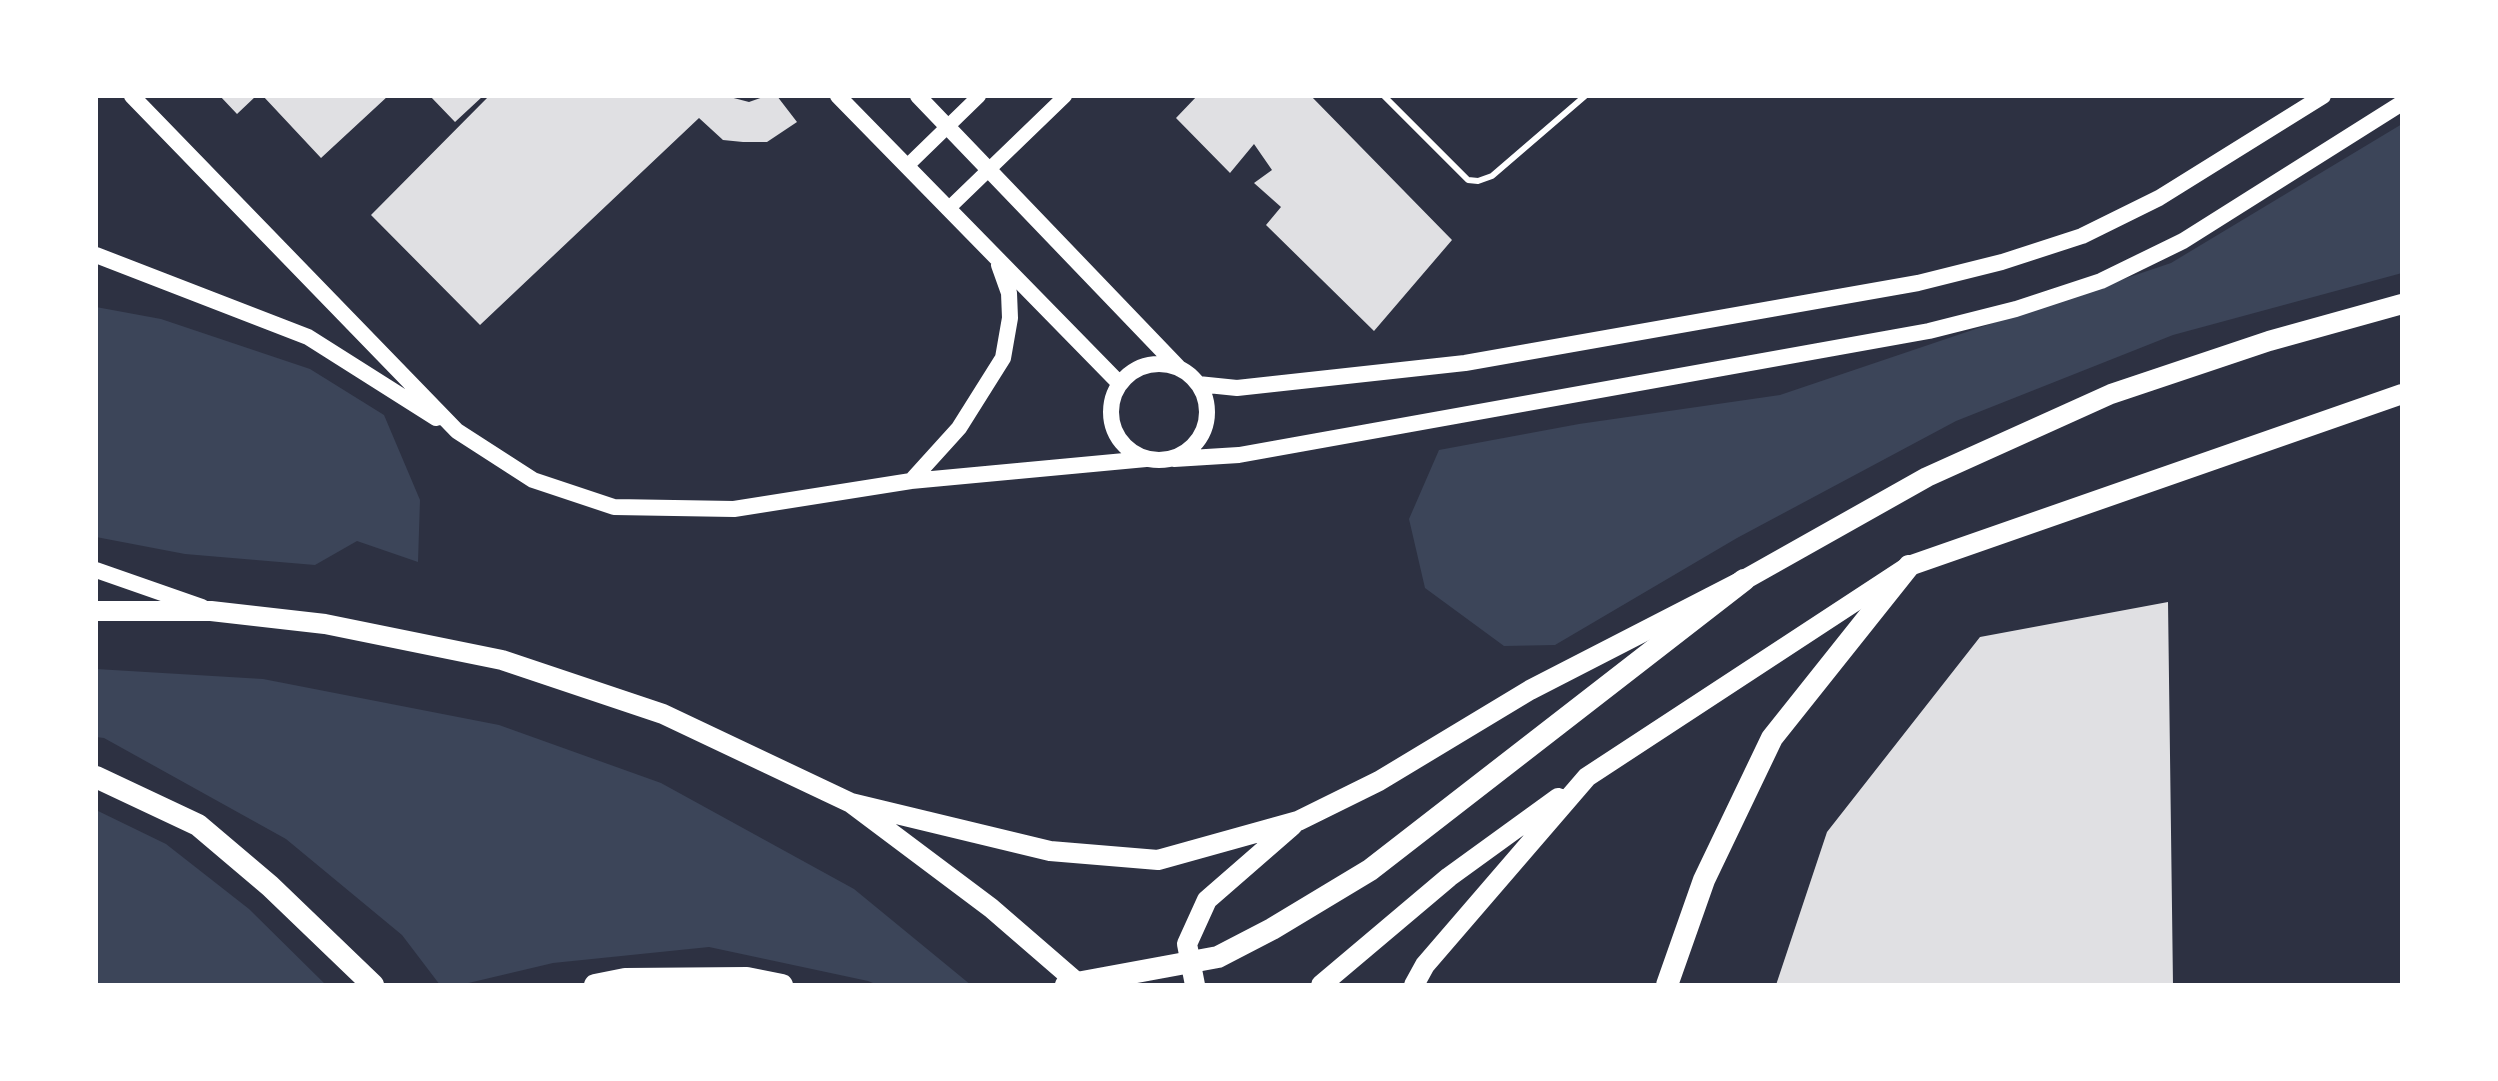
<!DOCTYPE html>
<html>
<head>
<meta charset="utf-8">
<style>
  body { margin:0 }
  #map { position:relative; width:2498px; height:1081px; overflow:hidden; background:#2d3142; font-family:"Crimson Pro",serif }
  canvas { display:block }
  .frame { position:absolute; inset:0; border:98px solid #fff; pointer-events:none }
</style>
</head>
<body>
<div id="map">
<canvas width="2498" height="1081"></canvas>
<div class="frame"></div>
</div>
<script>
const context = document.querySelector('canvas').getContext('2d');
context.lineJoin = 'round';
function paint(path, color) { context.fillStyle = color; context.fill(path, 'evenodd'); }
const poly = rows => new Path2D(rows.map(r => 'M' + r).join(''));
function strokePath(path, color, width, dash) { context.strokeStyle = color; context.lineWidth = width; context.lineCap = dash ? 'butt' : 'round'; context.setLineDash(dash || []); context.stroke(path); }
paint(poly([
  [2402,124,2402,273,2173,335,1956,421,1737,538,1555,645,1504,646,1425,588,1409,519,1439,450,1579,424,1780,395,2171,263],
  [96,307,161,319,310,369,384,415,420,500,418,562,357,541,315,565,185,554,96,537],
  [96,669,263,679,499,725,661,783,854,889,971,985,878,985,868,981,709,947,553,963,460,985,440,985,402,935,286,839,104,738,96,737],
  [96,810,166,844,249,909,326,985,96,985]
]), '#3c4559');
paint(poly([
  [220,96,256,96,237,114],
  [263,96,388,96,321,158],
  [430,96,483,96,455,122],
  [489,96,726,96,749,102,766,96,777,96,797,122,767,142,743,142,723,140,699,118,480,325,371,215],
  [1197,96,1311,96,1452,240,1374,331,1266,225,1281,207,1254,183,1272,170,1254,144,1230,173,1176,118],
  [2168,602,2173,985,1776,985,1827,832,1980,637]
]), '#e0e0e3');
strokePath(poly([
  [1384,96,1468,180,1478,181,1492,176,1585,96]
]), '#fff', 6);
strokePath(poly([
  [907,166,979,96],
  [948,209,1065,96]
]), '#fff', 14);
strokePath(poly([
  [132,96,457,431,533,480,614,507,734,509,911,481,1146,459],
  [838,96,1120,384],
  [918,96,1180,369],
  [96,255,308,337,436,418],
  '1111 412a48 48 0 1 1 96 0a48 48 0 1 1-96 0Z',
  [1198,384,1237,388,1465,363,1918,283,2002,262,2082,236,2159,198,2323,96],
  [1174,459,1239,455,1929,331,2016,309,2101,281,2183,241,2402,103],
  [911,481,959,428,1003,358,1010,318,1009,293,999,265],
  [96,570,202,607]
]), '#fff', 16);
strokePath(poly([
  [96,611,211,611,325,624,502,660,663,714,851,803,991,908,1080,985],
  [851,803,1050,851,1158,860,1298,821,1379,781,1530,690,1744,580,1927,477,2111,394,2269,341,2402,304],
  [1195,985,1187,944,1207,900,1292,826],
  [1321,985,1449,877,1558,798],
  [1414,985,1425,965,1587,777,1909,566,2402,394]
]), '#fff', 20);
strokePath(poly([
  [96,777,198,825,270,886,373,985],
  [595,985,625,979,747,978,782,985],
  [1066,985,1218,957,1272,929,1370,870,1744,580],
  [1667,985,1704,880,1772,738,1909,566]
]), '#fff', 22);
</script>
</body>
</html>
